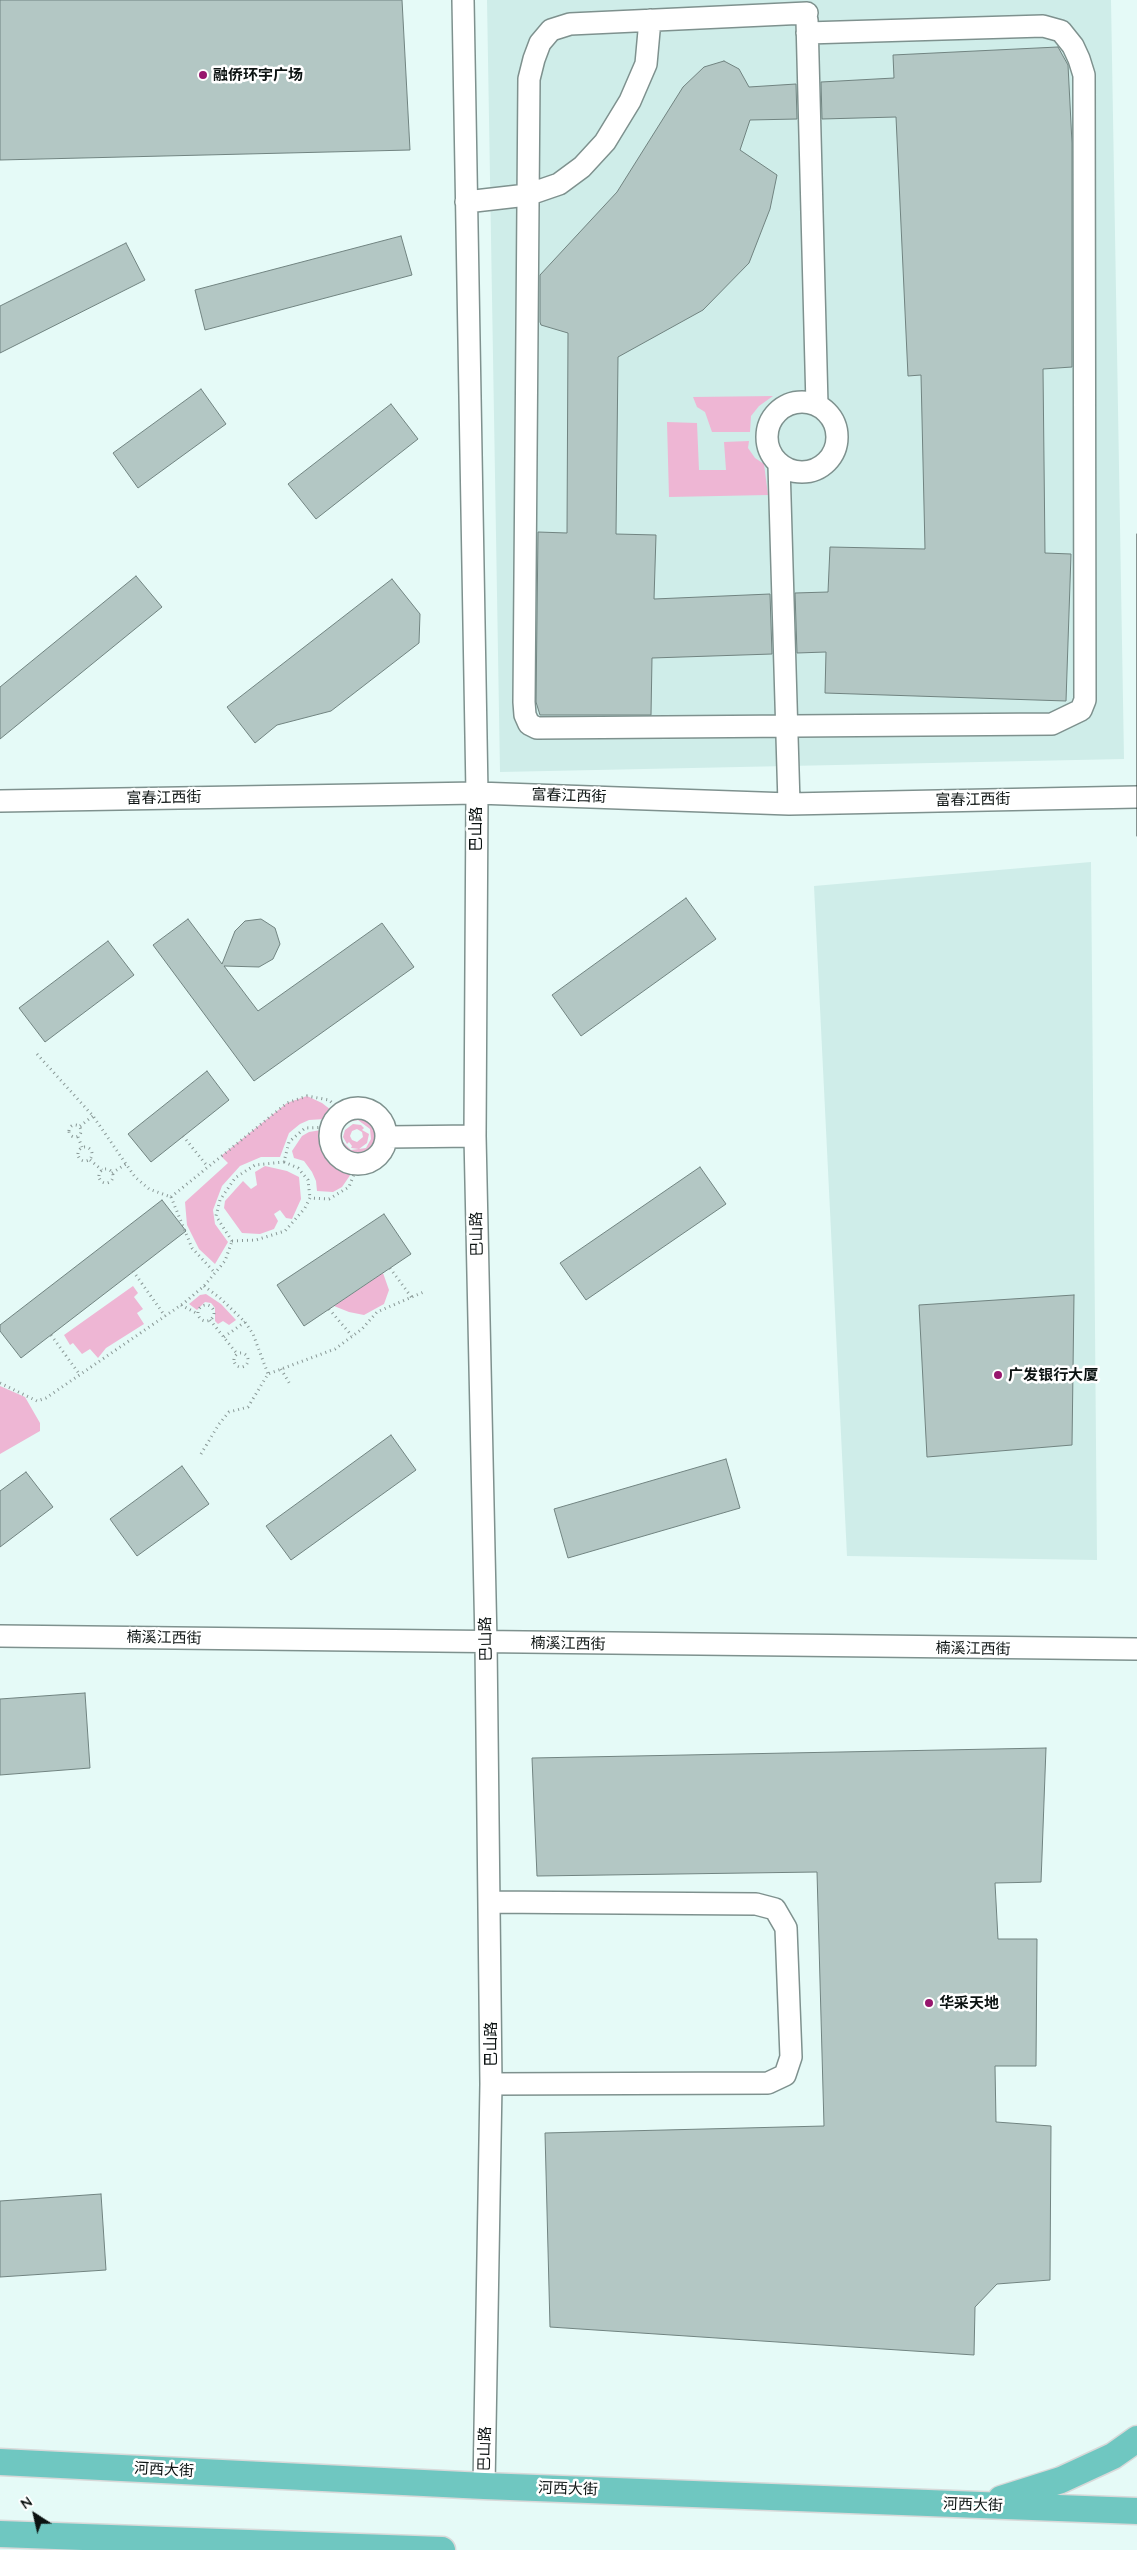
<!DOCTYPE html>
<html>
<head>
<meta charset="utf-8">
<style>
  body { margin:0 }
  #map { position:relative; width:1137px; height:2550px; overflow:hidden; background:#e5faf7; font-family:Quicksand,sans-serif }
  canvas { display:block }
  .north { position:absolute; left:10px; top:2490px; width:50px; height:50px; -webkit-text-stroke:4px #fff; paint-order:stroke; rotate:325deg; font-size:14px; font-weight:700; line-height:20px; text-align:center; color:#0c1312 }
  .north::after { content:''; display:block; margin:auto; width:18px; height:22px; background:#0c1312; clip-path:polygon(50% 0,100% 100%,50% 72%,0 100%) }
</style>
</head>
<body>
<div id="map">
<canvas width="1137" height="2550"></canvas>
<div class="north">N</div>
</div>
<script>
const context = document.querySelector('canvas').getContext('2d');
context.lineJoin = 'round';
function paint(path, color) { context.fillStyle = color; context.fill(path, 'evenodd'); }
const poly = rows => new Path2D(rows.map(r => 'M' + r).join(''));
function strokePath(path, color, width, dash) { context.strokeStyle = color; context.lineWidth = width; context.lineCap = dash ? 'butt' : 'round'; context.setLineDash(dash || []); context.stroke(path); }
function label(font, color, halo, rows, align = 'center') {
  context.font = font + ' Quicksand,"Noto Sans SC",sans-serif'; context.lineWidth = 5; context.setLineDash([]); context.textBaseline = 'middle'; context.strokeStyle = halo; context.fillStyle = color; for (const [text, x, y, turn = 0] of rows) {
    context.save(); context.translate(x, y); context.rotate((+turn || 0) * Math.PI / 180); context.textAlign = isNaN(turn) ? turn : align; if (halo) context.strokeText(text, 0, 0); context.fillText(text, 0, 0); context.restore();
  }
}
paint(poly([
  [487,0,1111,0,1124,759,500,772],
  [1091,862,1097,1560,847,1556,814,886]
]), '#cfede9');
paint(poly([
  [773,396,759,406,751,416,750,432,712,432,705,412,697,407,693,397],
  [667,422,697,423,699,470,726,470,724,442,749,441,748,448,755,458,764,464,768,495,669,497],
  [307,1096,322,1103,331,1110,325,1119,309,1120,300,1124,289,1133,280,1157,261,1157,240,1166,222,1186,213,1210,215,1224,228,1242,215,1264,199,1249,187,1225,185,1202,228,1163,221,1156,287,1103],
  [357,1116,370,1121,376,1133,374,1147,369,1152,356,1157,349,1156,339,1148,335,1136,339,1124,344,1120],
  [358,1120,370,1129,371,1139,366,1148,351,1150,341,1140,342,1130,348,1122],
  [353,1124,361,1125,364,1128,362,1130,369,1134,367,1143,359,1149,351,1148,352,1146,349,1142,347,1144,343,1137,345,1130],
  [357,1129,362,1132,363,1137,357,1142,352,1140,350,1136,352,1131],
  [321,1130,320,1139,330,1162,353,1171,342,1187,333,1192,317,1191,316,1181,312,1172,304,1161,294,1158,292,1151,302,1136,309,1132],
  [265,1166,287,1171,299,1177,301,1199,292,1219,286,1218,280,1210,274,1214,278,1221,274,1229,260,1234,242,1233,224,1208,225,1201,243,1181,251,1189,257,1185,255,1172],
  [383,1273,389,1290,384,1304,364,1315,349,1312,334,1306],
  [133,1286,138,1293,134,1297,143,1309,137,1313,144,1324,106,1348,98,1358,90,1349,82,1354,73,1343,70,1345,64,1335],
  [206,1294,221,1304,236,1320,229,1325,223,1321,218,1324,215,1321,215,1308,211,1303,205,1302,197,1310,189,1304,200,1295],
  [0,1386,25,1397,40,1423,40,1431,0,1454]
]), '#eeb6d4');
const building = poly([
  [0,0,402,0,410,150,0,160,0,0],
  [1058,47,1068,65,1072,143,1072,367,1043,369,1045,553,1071,554,1066,701,825,693,826,652,797,653,795,593,828,592,830,547,925,549,921,375,908,376,896,117,822,119,821,82,894,78,893,55,1058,47],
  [724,61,739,69,749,87,796,84,797,119,750,120,740,150,777,175,770,209,749,263,703,310,618,357,616,534,656,535,654,599,770,594,772,654,652,658,651,715,540,715,536,702,538,532,567,533,568,333,541,325,540,322,540,275,617,192,683,87,704,67,724,61],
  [401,236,412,275,205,330,195,290,401,236],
  [126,243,145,280,0,353,0,306,126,243],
  [201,389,226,424,138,488,113,453,201,389],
  [391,404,418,439,316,519,288,484,391,404],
  [136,576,162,607,0,739,0,687,136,576],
  [392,579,420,614,419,643,331,711,277,725,255,743,227,707,392,579],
  [686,898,716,939,581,1036,552,995,686,898],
  [188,919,222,964,235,931,245,921,261,919,275,928,280,944,273,959,259,967,224,966,258,1011,382,923,414,967,254,1081,153,945,188,919],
  [108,941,134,975,45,1042,19,1008,108,941],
  [207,1071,229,1100,151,1162,128,1134,207,1071],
  [700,1167,726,1204,586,1300,560,1263,700,1167],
  [162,1200,186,1231,21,1358,0,1331,0,1325,162,1200],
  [384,1214,411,1254,304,1326,277,1285,384,1214],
  [1074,1295,1072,1445,927,1457,919,1305,1074,1295],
  [391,1435,416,1470,291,1560,266,1526,391,1435],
  [726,1459,740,1508,568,1558,554,1509,726,1459],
  [182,1466,209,1504,137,1556,110,1519,182,1466],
  [26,1472,53,1507,0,1547,0,1491,26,1472],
  [85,1693,90,1768,0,1775,0,1699,85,1693],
  [1046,1748,1041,1882,995,1883,998,1939,1037,1939,1036,2066,995,2066,996,2122,1051,2126,1050,2280,997,2284,975,2307,974,2355,550,2327,545,2133,824,2126,817,1872,537,1876,532,1758,1046,1748],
  [101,2194,106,2270,0,2277,0,2201,101,2194]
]);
paint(building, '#b3c7c4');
strokePath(building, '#718481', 1);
const minor = poly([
  [463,0,477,793,475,1136,486,1643,491,2084,484,2486],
  [807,13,570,24,551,30,540,43,534,59,529,79,524,702,525,715,529,724,537,728,1052,724,1081,710,1085,700,1084,75,1079,59,1073,46,1061,31,1043,26,807,33],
  [807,20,817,405],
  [466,202,527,195,559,184,582,167,605,142,630,101,646,64,650,20],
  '767 437a35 35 0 1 1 70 0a35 35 0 1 1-70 0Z',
  [779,465,789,804],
  [0,801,477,793,789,804,1137,797],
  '330 1136a28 28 0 1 1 56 0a28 28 0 1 1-56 0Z',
  [387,1137,475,1136],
  [0,1636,1137,1649],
  [489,1902,756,1904,775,1909,786,1928,791,2057,785,2075,768,2083,491,2084]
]);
const major = poly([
  [0,2462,484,2486,1137,2511],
  [1001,2499,1061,2480,1113,2456,1137,2439],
  [0,2534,442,2550]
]);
strokePath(minor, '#7e918e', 24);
strokePath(major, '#d8d9d9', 29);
strokePath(poly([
  [37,1054,93,1116,135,1177,149,1189,171,1197],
  '69 1131a6 6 0 1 1 12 0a6 6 0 1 1-12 0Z',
  [80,1126,93,1116],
  [183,1136,208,1167],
  [78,1137,82,1147],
  '78 1154a7 7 0 1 1 14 0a7 7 0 1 1-14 0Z',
  [90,1160,102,1170],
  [284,1162,298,1168,308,1180,310,1198],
  '99 1176a7 7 0 1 1 14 0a7 7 0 1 1-14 0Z',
  [112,1173,126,1164],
  [171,1197,287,1103,307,1096,329,1100,342,1112],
  [171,1197,192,1248,215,1273],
  [232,1241,216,1216,220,1200,235,1178,255,1165,284,1162,289,1142,305,1128,330,1127],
  [232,1241,256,1240,285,1231,305,1208,310,1198,329,1199,349,1187,358,1164],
  [390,1268,412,1298],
  [133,1271,165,1316],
  [204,1286,220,1298,245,1322,253,1334,268,1374],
  '198 1313a8 8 0 1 1 16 0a8 8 0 1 1-16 0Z',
  [181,1305,198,1314],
  [329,1309,352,1336],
  [210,1320,238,1355],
  [51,1335,80,1375],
  [224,1337,245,1322],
  '234 1360a7 7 0 1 1 14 0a7 7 0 1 1-14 0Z',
  [281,1369,291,1386],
  [0,1383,37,1401,46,1398,184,1303,204,1286,225,1261,232,1241],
  [201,1454,219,1424,229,1412,248,1407,268,1374,335,1349,362,1329,377,1312,426,1291]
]), '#899896', 3, [1, 4]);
strokePath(minor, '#fff', 21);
strokePath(major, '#6fc7c1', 26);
strokePath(poly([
  [1137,534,1137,836]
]), '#242c2b', 1);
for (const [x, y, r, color] of [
  [203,75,5,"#97166d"],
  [998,1375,5,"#97166d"],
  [929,2003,5,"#97166d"]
]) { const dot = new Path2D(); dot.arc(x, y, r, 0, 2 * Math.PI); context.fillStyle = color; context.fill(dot); strokePath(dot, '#fff', 2); }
label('bold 15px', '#0c1312', '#fff', [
  ["融侨环宇广场",213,75],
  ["广发银行大厦",1008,1375],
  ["华采天地",939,2003]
], 'left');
label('15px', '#0c1312', '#fff', [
  ["富春江西街",569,796,2],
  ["富春江西街",164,798,-1],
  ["富春江西街",973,800,-1],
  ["巴山路",476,829,-90],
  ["巴山路",477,1234,-91],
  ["楠溪江西街",164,1638,1],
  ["巴山路",486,1639,-91],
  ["楠溪江西街",568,1644,1],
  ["楠溪江西街",973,1649,1],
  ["巴山路",491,2044,-90],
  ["巴山路",485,2449,-89],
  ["河西大街",164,2470,3],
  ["河西大街",568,2489,2],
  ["河西大街",973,2505,2]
]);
</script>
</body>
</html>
